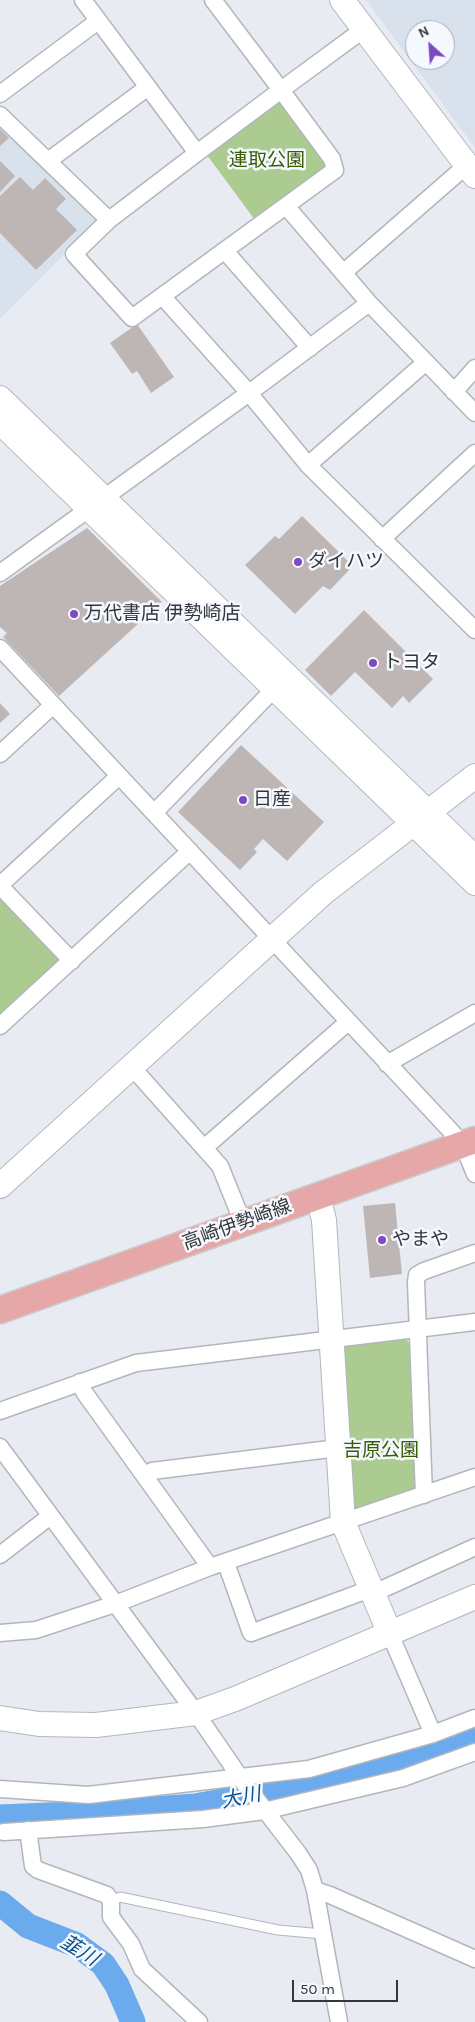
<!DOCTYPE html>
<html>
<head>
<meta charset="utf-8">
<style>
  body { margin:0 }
  #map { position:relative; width:475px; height:2022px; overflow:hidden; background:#e8ecf2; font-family:Karla,sans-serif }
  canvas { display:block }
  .north { position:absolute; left:405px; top:20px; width:50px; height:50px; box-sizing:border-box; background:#f5f9ff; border:1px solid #a8abaf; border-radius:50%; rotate:334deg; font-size:14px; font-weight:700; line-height:20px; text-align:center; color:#343638 }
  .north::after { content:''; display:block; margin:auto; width:18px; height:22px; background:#7d4ac2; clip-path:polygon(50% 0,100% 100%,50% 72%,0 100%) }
  .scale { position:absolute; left:292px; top:1980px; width:106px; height:22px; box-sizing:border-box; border:2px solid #343638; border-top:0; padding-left:6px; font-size:15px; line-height:18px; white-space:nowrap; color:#343638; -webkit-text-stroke:4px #f5f9ff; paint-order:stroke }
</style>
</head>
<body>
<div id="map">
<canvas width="475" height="2022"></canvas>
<div class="north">N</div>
<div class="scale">50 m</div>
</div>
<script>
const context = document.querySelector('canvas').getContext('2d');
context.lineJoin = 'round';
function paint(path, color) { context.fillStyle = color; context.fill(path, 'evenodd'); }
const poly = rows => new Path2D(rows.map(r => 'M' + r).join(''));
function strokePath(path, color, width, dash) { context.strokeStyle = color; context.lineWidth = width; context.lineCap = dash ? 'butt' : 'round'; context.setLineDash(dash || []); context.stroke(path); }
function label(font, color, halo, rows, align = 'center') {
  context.font = font + ' Karla,"Noto Sans JP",sans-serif'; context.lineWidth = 5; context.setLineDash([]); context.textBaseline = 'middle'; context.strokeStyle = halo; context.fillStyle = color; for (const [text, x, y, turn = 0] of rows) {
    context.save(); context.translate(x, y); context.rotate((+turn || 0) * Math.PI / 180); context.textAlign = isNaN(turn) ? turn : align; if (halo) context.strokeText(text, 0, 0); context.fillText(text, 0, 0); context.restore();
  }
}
paint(poly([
  [366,0,475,0,475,148],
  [415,30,445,30,445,60,415,60],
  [0,129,100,218,0,319]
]), '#d9e1ed');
paint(poly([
  [283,102,327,160,326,169,255,220,207,155,278,103],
  [0,896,61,961,0,1016],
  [406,1338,410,1345,417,1489,354,1511,340,1349,344,1345]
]), '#abcb90');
strokePath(poly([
  [0,1817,95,1813,195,1806,265,1793,313,1780,426,1754,475,1735],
  [0,1903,28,1926,77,1945,103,1964,117,1985,133,2022]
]), '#6baaec', 25);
paint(poly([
  [0,129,9,138,0,146],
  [0,161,15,176,0,192],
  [20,177,33,190,45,178,66,199,56,209,77,230,36,270,0,233,0,196],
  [137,324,174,377,151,393,137,371,132,374,110,343],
  [302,516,353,566,330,590,323,586,295,614,245,565,275,536,279,539],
  [87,528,162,602,59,696,3,637,7,633,0,627,0,586],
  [364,610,433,679,409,703,403,696,392,708,355,672,331,696,305,670],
  [0,703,10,714,0,723],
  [241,745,324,822,287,861,263,839,254,849,257,852,240,870,178,812],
  [395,1203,402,1274,370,1278,363,1206]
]), '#beb6b5');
const lane = poly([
  [111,1901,120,1897,278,1930,323,1934]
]);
const street = poly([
  [83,0,197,153],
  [213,0,281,90,332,159,335,170,132,318,74,254,109,220,197,153,281,90,364,29],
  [0,94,98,21],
  [0,115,109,220],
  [48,161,148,87],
  [286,206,369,303,475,413],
  [225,251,310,348],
  [343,273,467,165],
  [162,296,249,393,308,465,475,630],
  [454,392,475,368],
  [308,465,426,362],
  [382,539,475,453],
  [0,573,249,393,369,303],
  [0,648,450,1130,463,1145,475,1174],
  [0,754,52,706],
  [154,813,275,688],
  [0,885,119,776],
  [0,886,72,961],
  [0,1026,190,851],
  [387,1064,475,1013],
  [131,1066,220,1166,243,1223],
  [204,1148,348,1022],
  [80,1382,84,1392,210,1567],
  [0,1411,136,1363,475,1322],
  [0,1447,196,1713,244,1783,298,1853,309,1870,315,1890,339,2022],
  [145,1474,152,1471,338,1448],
  [424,1495,416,1282,417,1275,424,1271,475,1253],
  [0,1555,49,1517],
  [226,1563,251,1633,370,1589],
  [372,1594,475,1547],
  [0,1633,36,1630,115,1604,210,1567,475,1477],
  [390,1634,433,1734],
  [0,1789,88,1795,309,1769,433,1734,475,1718],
  [28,1830,33,1866,38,1870,107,1895,111,1901,111,1917,131,1944,142,1969,199,2022],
  [4,1832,203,1819,264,1811,403,1778,475,1752],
  [315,1890,330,1895,475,1959]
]);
const secondary = poly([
  [342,0,475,176],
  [0,398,475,858],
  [0,422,475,883],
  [0,1186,323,893,475,776],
  [318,1197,324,1220,343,1522,390,1634],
  [0,1718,39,1724,96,1725,196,1713,235,1699,475,1597]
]);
const primary = poly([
  [0,1310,475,1140]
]);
strokePath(lane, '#b2b6bc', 11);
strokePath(street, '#b2b6bc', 19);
strokePath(secondary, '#b2b6bc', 26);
strokePath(primary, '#cacbcb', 29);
strokePath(lane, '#fff', 9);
strokePath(street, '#fff', 16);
strokePath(secondary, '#fff', 24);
strokePath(primary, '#e6a7a9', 26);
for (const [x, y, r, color] of [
  [298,562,5,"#7d4ac2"],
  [74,614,5,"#7d4ac2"],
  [373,663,5,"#7d4ac2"],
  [243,800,5,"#7d4ac2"],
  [382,1240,5,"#7d4ac2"]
]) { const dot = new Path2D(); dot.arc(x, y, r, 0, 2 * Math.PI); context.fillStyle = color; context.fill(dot); strokePath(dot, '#f5f9ff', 2); }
label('19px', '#385c01', '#f5f9ff', [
  ["連取公園",267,161],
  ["吉原公園",381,1451]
]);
label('19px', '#343638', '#f5f9ff', [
  ["ダイハツ",308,562],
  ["万代書店 伊勢崎店",84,614],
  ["トヨタ",383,663],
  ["日産",253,800],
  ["やまや",392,1240]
], 'left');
label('19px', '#343638', '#f5f9ff', [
  ["高崎伊勢崎線",237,1225,-20]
]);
label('italic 20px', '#09508b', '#f5f9ff', [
  ["大川",241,1798,-11],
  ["韮川",79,1951,31]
]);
</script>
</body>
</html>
